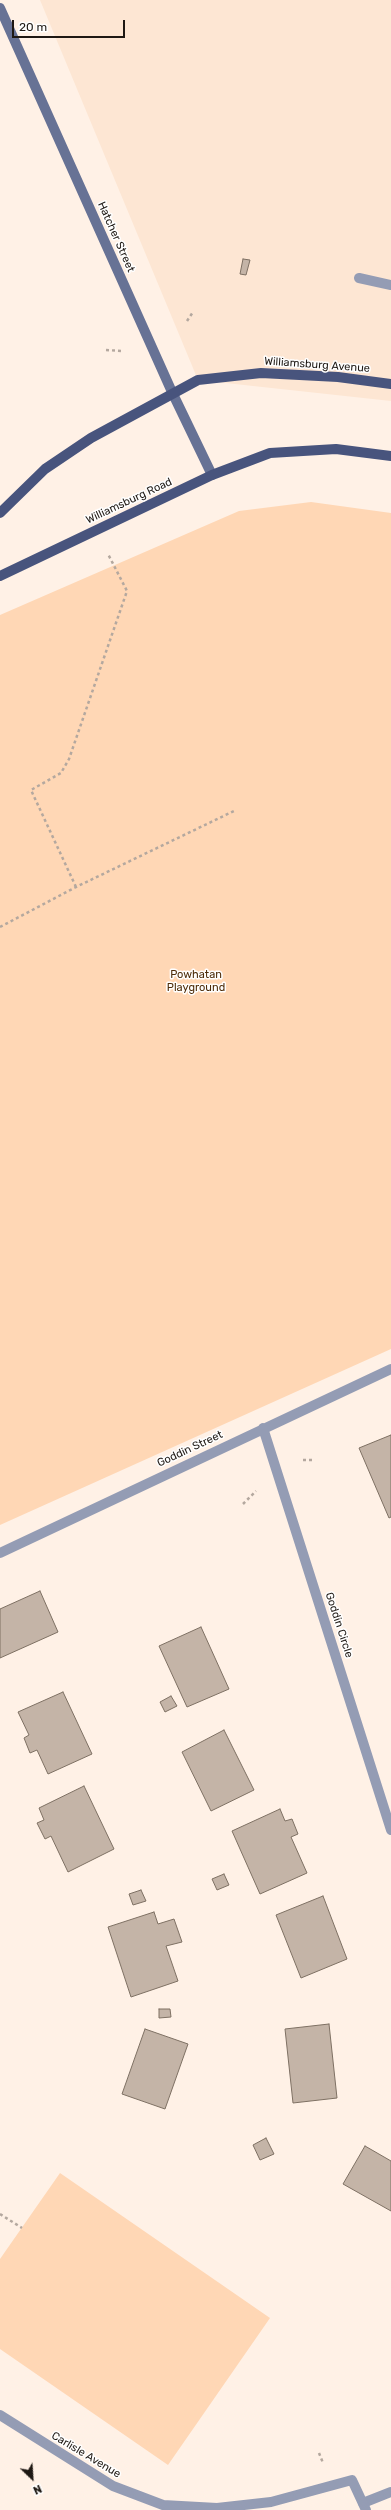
<!DOCTYPE html>
<html>
<head>
<meta charset="utf-8">
<style>
  body { margin:0 }
  #map { position:relative; width:391px; height:2510px; overflow:hidden; background:#fff1e6; font-family:Rubik,sans-serif }
  canvas { display:block }
  .north { position:absolute; left:12px; top:2458px; width:40px; height:40px; -webkit-text-stroke:3px #fff; paint-order:stroke; rotate:155deg; font-size:11px; font-weight:700; line-height:16px; text-align:center; color:#1e1813 }
  .north::after { content:''; display:block; margin:auto; width:14px; height:18px; background:#1e1813; clip-path:polygon(50% 0,100% 100%,50% 72%,0 100%) }
  .scale { position:absolute; left:12px; top:20px; width:113px; height:18px; box-sizing:border-box; border:2px solid #1e1813; border-top:0; padding-left:5px; font-size:12px; line-height:14px; white-space:nowrap; color:#1e1813; -webkit-text-stroke:3px #fff; paint-order:stroke }
</style>
</head>
<body>
<div id="map">
<canvas width="391" height="2510"></canvas>
<div class="north">N</div>
<div class="scale">20 m</div>
</div>
<script>
const context = document.querySelector('canvas').getContext('2d');
context.lineJoin = 'round';
function paint(path, color) { context.fillStyle = color; context.fill(path, 'evenodd'); }
const poly = rows => new Path2D(rows.map(r => 'M' + r).join(''));
function strokePath(path, color, width, dash) { context.strokeStyle = color; context.lineWidth = width; context.lineCap = dash ? 'butt' : 'round'; context.setLineDash(dash || []); context.stroke(path); }
function label(font, color, halo, rows, align = 'center') {
  context.font = font + ' Rubik,sans-serif'; context.lineWidth = 3; context.setLineDash([]); context.textBaseline = 'middle'; context.strokeStyle = halo; context.fillStyle = color; for (const [text, x, y, turn = 0] of rows) {
    context.save(); context.translate(x, y); context.rotate((+turn || 0) * Math.PI / 180); context.textAlign = isNaN(turn) ? turn : align; if (halo) context.strokeText(text, 0, 0); context.fillText(text, 0, 0); context.restore();
  }
}
paint(poly([
  [40,0,391,0,391,401,198,380]
]), '#fde6d3');
paint(poly([
  [311,502,391,513,391,1349,0,1525,0,615,239,511],
  [60,2173,270,2318,168,2465,0,2349,0,2259]
]), '#ffd7b5');
const building = poly([
  [243,259,250,260,246,275,240,274,243,259],
  [391,1435,391,1517,389,1518,359,1448,391,1435],
  [40,1591,58,1632,0,1658,0,1609,40,1591],
  [201,1627,229,1689,187,1707,159,1646,201,1627],
  [63,1692,92,1754,48,1774,37,1750,30,1753,24,1738,29,1735,18,1712,63,1692],
  [171,1696,177,1706,165,1712,160,1702,171,1696],
  [224,1730,254,1790,211,1811,182,1752,224,1730],
  [84,1786,114,1849,68,1872,51,1836,45,1839,37,1823,44,1820,39,1808,84,1786],
  [280,1809,285,1821,292,1819,298,1834,291,1837,307,1873,260,1894,232,1831,280,1809],
  [224,1874,229,1885,217,1890,212,1879,224,1874],
  [141,1890,146,1901,133,1905,129,1894,141,1890],
  [323,1896,347,1959,301,1978,276,1915,323,1896],
  [154,1912,158,1924,174,1919,182,1942,166,1946,178,1981,131,1997,108,1927,154,1912],
  [159,2009,170,2009,171,2017,159,2018,159,2009],
  [329,2024,337,2098,293,2103,285,2029,329,2024],
  [145,2029,188,2044,165,2109,122,2094,145,2029],
  [266,2138,274,2154,260,2160,253,2145,266,2138],
  [365,2146,391,2161,391,2211,343,2184,365,2146]
]);
paint(building, '#c4b4a7');
strokePath(building, '#7e7063', 1);
strokePath(poly([
  [187,321,193,312],
  [106,350,122,351],
  [76,887,31,790,61,773,69,759,127,591,108,554],
  [0,927,76,887,236,810],
  [303,1460,314,1460],
  [243,1504,256,1491],
  [0,2214,22,2228],
  [319,2453,323,2463]
]), '#b4a89f', 2.5, [3, 3]);
strokePath(poly([
  [359,278,391,285],
  [363,2503,391,2492]
]), '#949cb4', 10);
strokePath(poly([
  [263,1428,391,1830],
  [0,1553,391,1369],
  [0,2415,113,2486,163,2505,217,2508,271,2502,352,2480,366,2510]
]), '#949cb4', 10);
strokePath(poly([
  [0,8,172,392,212,475]
]), '#677295', 10);
strokePath(poly([
  [0,513,45,469,91,438,198,380,261,373,338,377,391,384],
  [0,576,212,475,270,453,336,449,391,456]
]), '#48547d', 10);
label('11px', '#1e1813', '#fff', [
  ["Hatcher Street",116,237,66],
  ["Williamsburg Avenue",317,365,4],
  ["Williamsburg Road",129,501,-25],
  ["Goddin Street",190,1449,-25],
  ["Goddin Circle",339,1625,72],
  ["Carlisle Avenue",86,2455,31]
]);
label('11px', '#4d2c09', '#fff', [
  ["Powhatan",196,975],
  ["Playground",196,988]
]);
</script>
</body>
</html>
